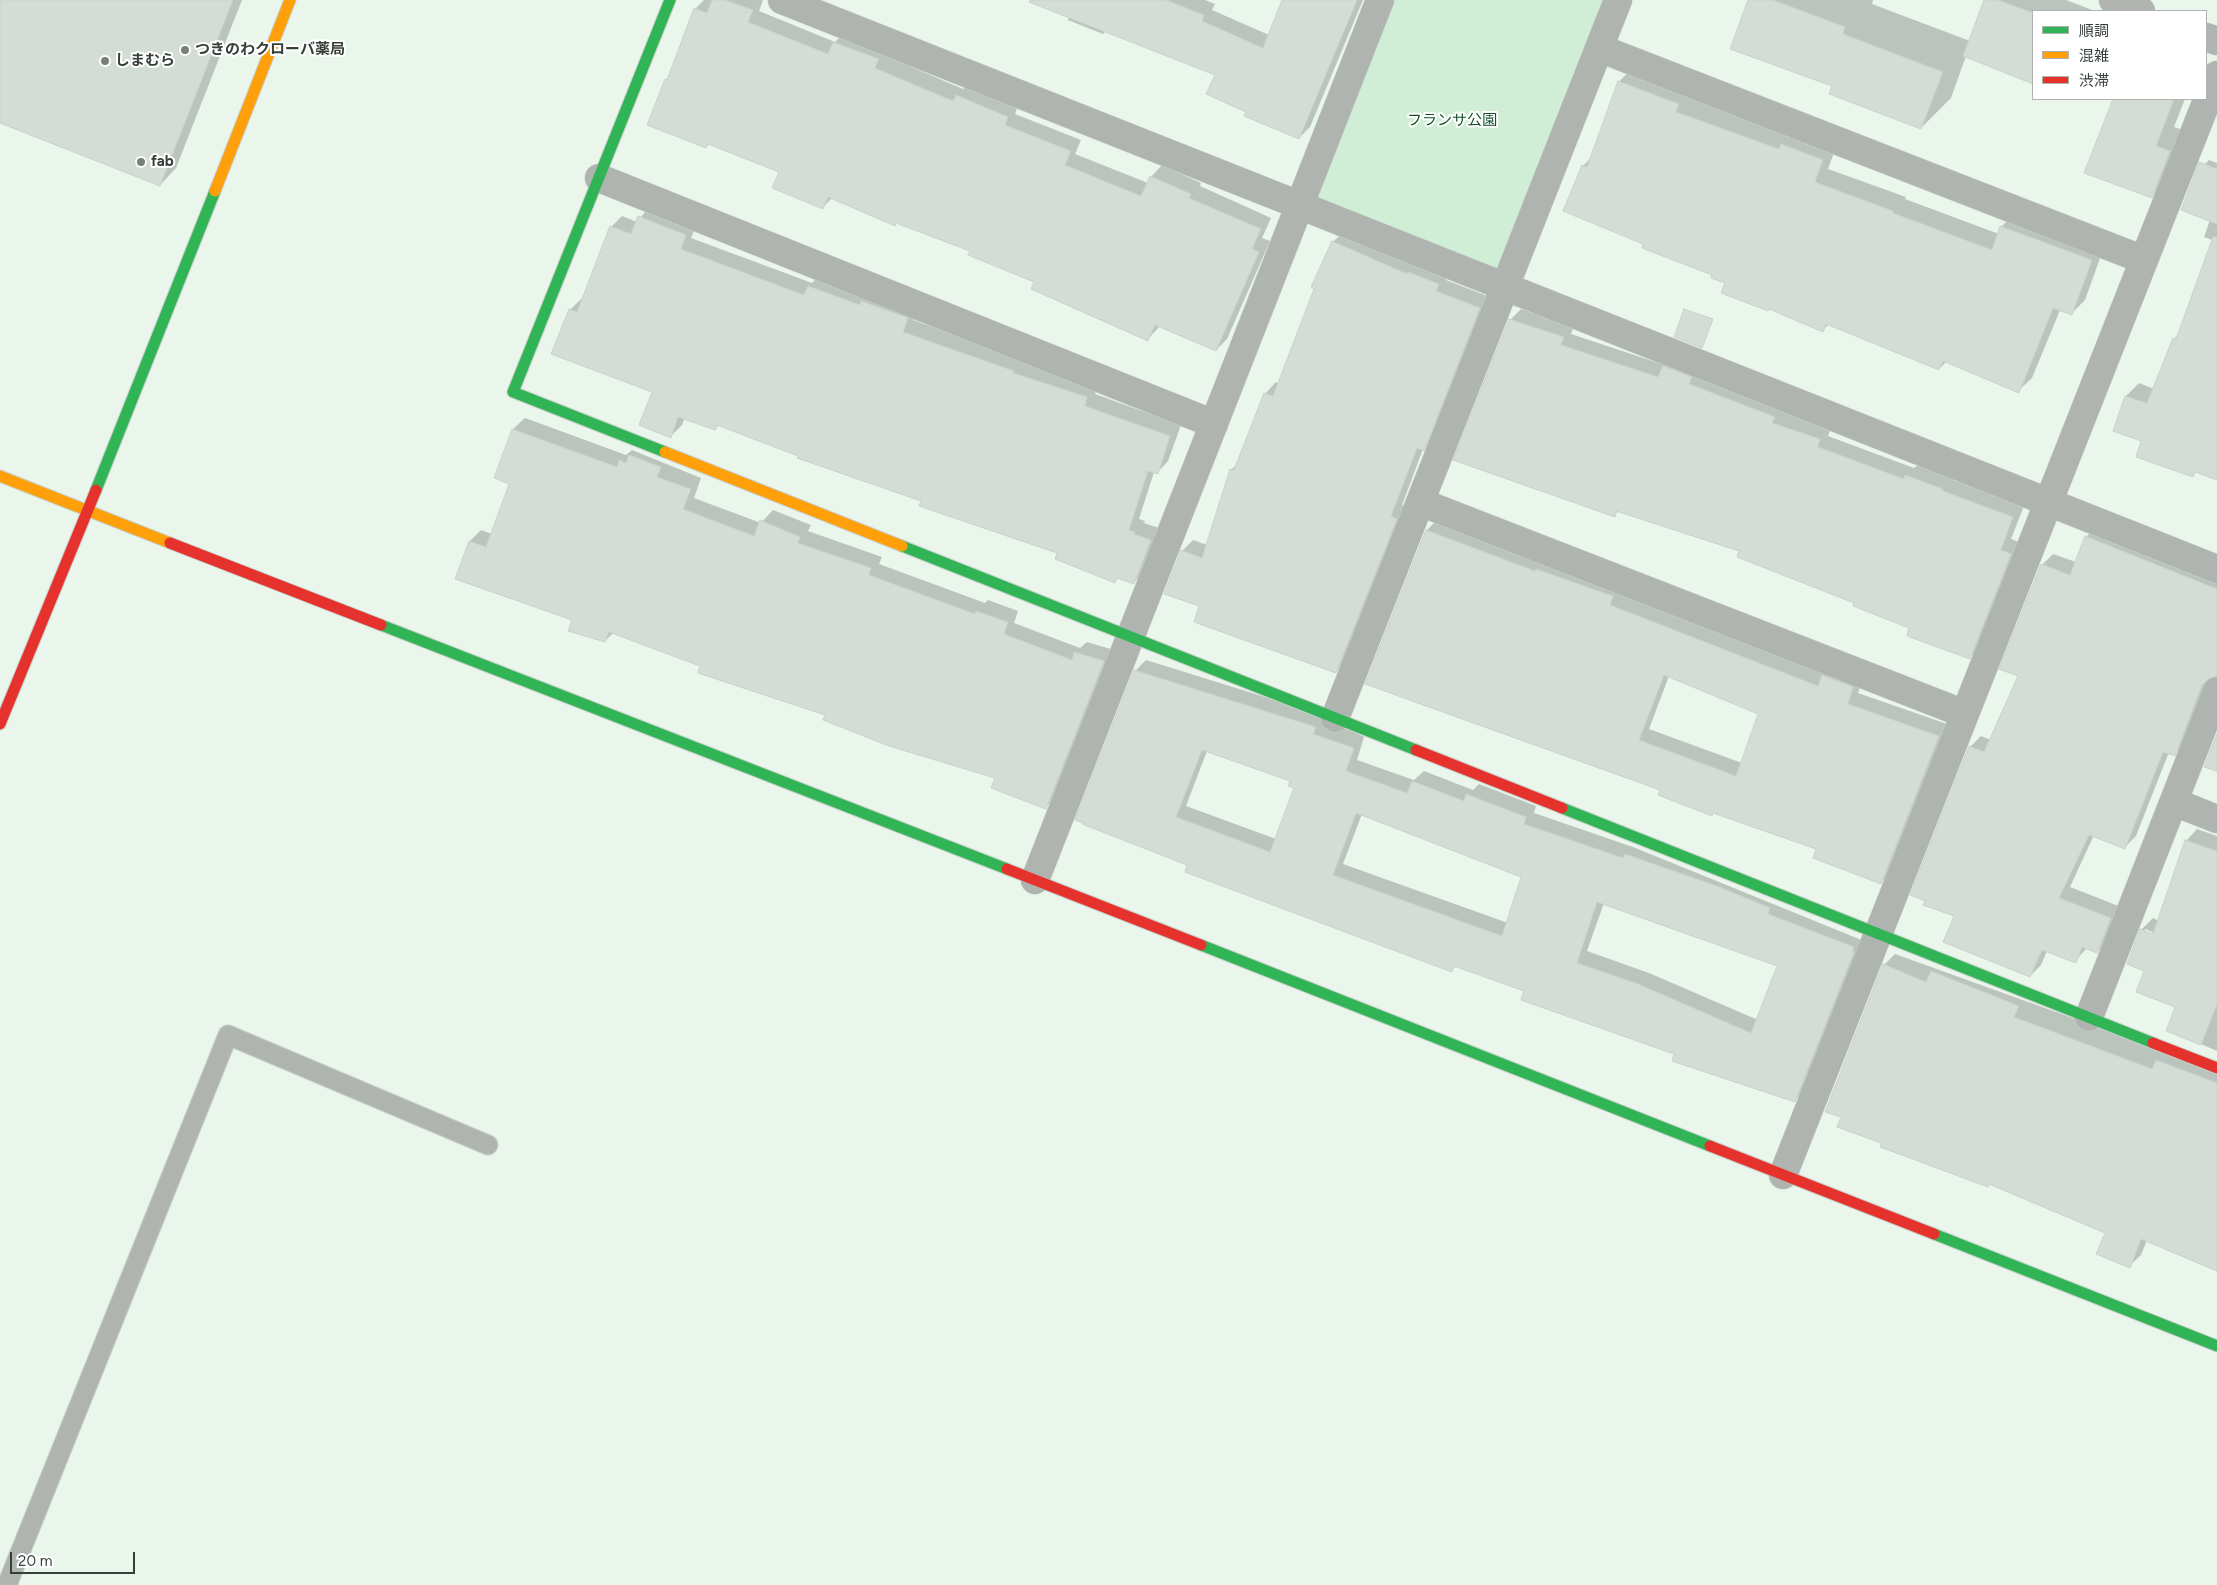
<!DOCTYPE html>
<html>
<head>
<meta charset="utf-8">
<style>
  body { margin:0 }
  #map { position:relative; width:2217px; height:1585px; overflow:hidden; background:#eaf5ec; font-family:Figtree,"Noto Sans JP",sans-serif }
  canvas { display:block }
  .legend { position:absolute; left:2032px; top:10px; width:175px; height:90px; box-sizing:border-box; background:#fff; border:1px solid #afb2b0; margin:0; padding:6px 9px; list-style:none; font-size:15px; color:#373f39 }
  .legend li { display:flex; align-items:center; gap:10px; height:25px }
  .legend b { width:25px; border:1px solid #afb2b0 }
  .scale { position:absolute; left:10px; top:1552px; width:125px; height:22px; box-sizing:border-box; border:2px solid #373f39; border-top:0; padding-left:6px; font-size:15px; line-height:18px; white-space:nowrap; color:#373f39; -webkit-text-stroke:4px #fff; paint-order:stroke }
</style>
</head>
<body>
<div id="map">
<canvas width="2217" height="1585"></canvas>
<ul class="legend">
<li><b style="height:6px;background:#30b455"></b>順調</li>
<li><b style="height:6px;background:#ff9f0a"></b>混雑</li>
<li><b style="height:6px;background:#e5322d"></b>渋滞</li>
</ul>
<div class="scale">20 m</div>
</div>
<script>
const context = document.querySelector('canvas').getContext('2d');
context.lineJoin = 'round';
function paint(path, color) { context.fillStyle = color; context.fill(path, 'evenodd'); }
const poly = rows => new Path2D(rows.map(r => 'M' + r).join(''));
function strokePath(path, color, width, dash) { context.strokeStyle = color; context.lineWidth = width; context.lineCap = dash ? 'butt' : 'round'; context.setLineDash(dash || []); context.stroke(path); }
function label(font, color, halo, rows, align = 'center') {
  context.font = font + ' Figtree,"Noto Sans JP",sans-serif'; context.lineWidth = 4; context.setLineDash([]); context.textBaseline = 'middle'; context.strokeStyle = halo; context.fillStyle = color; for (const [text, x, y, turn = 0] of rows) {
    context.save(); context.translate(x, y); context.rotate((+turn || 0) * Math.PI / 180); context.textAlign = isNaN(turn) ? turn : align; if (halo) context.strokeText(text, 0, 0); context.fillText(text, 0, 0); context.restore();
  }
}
paint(poly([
  [1380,0,1618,0,1505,287,1299,205]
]), '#cfeed5');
paint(poly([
  [0,0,242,0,176,168,160,185,0,122],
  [704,0,763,0,759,11,835,42,845,32,889,48,886,56,963,89,968,84,1018,106,1015,114,1081,140,1075,154,1148,183,1151,177,1162,165,1201,183,1200,186,1271,218,1262,238,1270,241,1227,339,1216,350,1160,326,1148,339,972,251,832,198,823,207,781,171,709,143,706,147,649,124,695,9],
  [1044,0,1205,0,1215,4,1212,10,1269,35,1283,0,1363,0,1310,127,1299,138,1247,111,1217,74,1106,31,1103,34,1068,20,1071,10],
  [1749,0,1873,0,1872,4,1970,41,1985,0,2066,0,2095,11,2033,11,2033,82,1966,56,1951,98,1921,128,1834,86],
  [1632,68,1692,90,1689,98,1791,135,1836,147,1828,169,1906,197,1905,199,1999,234,2001,227,2015,213,2104,247,2085,300,2071,314,2060,310,2032,378,2018,391,1947,361,1939,369,1829,324,1823,330,1714,274,1645,244,1583,166,1592,157,1619,82],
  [2114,99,2185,99,2174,127,2188,132,2170,178,2151,197,2086,172],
  [2209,160,2217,163,2217,479,2197,471,2193,475,2143,440,2126,396,2139,383,2154,389,2174,339,2179,334,2212,240,2204,237,2210,220,2196,173],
  [650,206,697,224,691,238,812,283,820,275,918,307,913,320,1098,386,1095,394,1181,425,1168,461,1157,473,1154,472,1139,519,1145,521,1144,523,1162,529,1145,571,1134,582,1119,577,1115,581,1059,553,719,425,715,429,685,417,682,425,671,436,653,392,570,310,581,299,583,299,611,227,622,216,637,222],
  [1344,231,1449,273,1446,280,1490,297,1434,438,1423,449,1402,505,1407,507,1347,660,1336,672,1201,605,1182,551,1193,540,1207,545,1231,470,1238,463,1265,394,1276,382,1279,384,1333,242],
  [1521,309,1574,326,1571,334,1785,405,1783,412,1831,428,1828,436,1914,468,1918,465,1954,477,1953,480,2024,506,2011,539,2022,543,1981,646,1970,657,1911,627,1740,551,1619,511,1614,515,1510,320],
  [525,418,626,455,632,450,701,478,694,498,761,523,773,510,811,525,808,531,882,557,879,564,985,603,988,600,1018,611,1014,623,1080,648,1087,642,1114,650,1057,796,1046,807,996,777,614,632,605,641,573,620,457,578,470,541,481,530,492,534,511,483,495,478,513,429],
  [1438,519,1864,676,1858,693,1950,725,1892,871,1881,883,1817,849,1661,789,1367,683,1427,530],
  [1669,676,1760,713,1742,763,1649,729],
  [2097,526,2217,573,2217,675,2212,675,2186,743,2174,754,2169,752,2136,836,2125,847,2094,835,2070,887,2121,907,2108,940,2097,952,2087,948,2075,961,2047,951,2041,965,2030,976,1956,915,1970,747,1981,736,1991,740,2020,676,2042,565,2053,554,2076,562,2086,537],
  [1146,660,1326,716,1364,737,1357,760,1414,780,1424,771,1473,790,1479,784,1536,806,1534,813,1633,847,1864,941,1806,1089,1795,1100,1676,1054,1526,990,1456,966,1452,970,1189,864,1135,671],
  [1207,751,1291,780,1295,787,1276,839,1186,806],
  [1362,814,1523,876,1508,923,1343,864],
  [1604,903,1779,965,1758,1020,1649,973,1587,951],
  [2197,829,2217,836,2217,1051,2168,1030,2177,1006,2145,970,2128,963,2141,930,2153,918,2159,921,2186,841],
  [2145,929,2159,935,2158,937,2145,932],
  [1895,954,2217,1070,2217,1267,2147,1240,2141,1255,2129,1266,2106,1232,1884,965]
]), '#0003');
const building = poly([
  [0,0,233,0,160,186,0,123,0,0],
  [712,0,725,0,753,10,748,22,828,54,833,42,879,59,875,68,953,101,956,95,1008,117,1005,125,1071,151,1065,165,1141,196,1150,176,1191,194,1189,198,1261,229,1252,249,1259,252,1216,351,1155,325,1148,341,1031,289,1034,282,968,255,970,251,896,223,895,226,828,197,823,209,772,188,779,172,708,144,706,148,647,125,665,79,667,80,694,8,707,13,712,0],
  [1030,0,1166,0,1204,15,1202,21,1263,48,1282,0,1357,0,1299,139,1244,116,1246,112,1206,94,1215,75,1029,2,1030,0],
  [1748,0,1773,0,1845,27,1843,34,1943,72,1921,129,1829,94,1832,86,1730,49,1748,0],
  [1984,0,1998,0,2033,13,2033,84,1963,56,1984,0],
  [1618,81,1679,104,1676,112,1779,149,1781,144,1823,160,1815,182,1893,211,1893,213,1992,250,2000,226,2092,260,2072,315,2053,308,2019,393,1943,361,1939,370,1826,324,1823,332,1769,309,1768,311,1721,293,1725,283,1711,278,1712,275,1642,248,1643,244,1563,211,1582,165,1587,167,1618,81],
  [2113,99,2174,99,2156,146,2170,151,2152,198,2084,173,2113,99],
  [2199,162,2217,169,2217,224,2181,210,2199,162],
  [638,216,686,235,681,249,804,295,808,286,860,305,861,301,897,314,908,318,903,332,1014,371,1013,373,1087,397,1085,406,1170,436,1158,474,1148,471,1129,530,1135,532,1134,534,1151,540,1134,584,1117,578,1115,583,1055,559,1057,553,919,506,921,501,797,458,798,456,717,425,715,430,678,417,671,438,639,425,652,392,551,354,569,309,577,312,610,226,631,234,638,216],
  [2213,237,2217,237,2217,480,2195,472,2193,477,2136,457,2141,441,2113,431,2125,396,2147,403,2173,338,2176,339,2213,237],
  [1332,241,1407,274,1408,272,1439,284,1436,291,1480,308,1424,451,1417,448,1391,516,1397,519,1336,673,1194,622,1199,606,1164,594,1181,550,1202,558,1230,469,1234,470,1264,393,1273,396,1314,289,1311,287,1332,241],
  [1684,309,1713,319,1702,348,1674,337,1684,309],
  [1509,319,1564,337,1561,345,1658,377,1663,366,1692,377,1689,384,1775,417,1772,423,1820,439,1818,447,1904,479,1905,475,1943,489,1943,491,2013,517,2001,550,2011,554,1970,659,1907,636,1909,628,1853,606,1854,603,1737,557,1739,551,1616,511,1615,517,1453,460,1509,319],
  [512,429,617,467,619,460,626,463,629,455,661,467,657,477,691,489,683,509,754,536,760,520,800,537,798,543,871,568,869,575,975,614,976,611,1008,622,1004,634,1072,660,1074,652,1104,661,1046,809,991,788,995,778,889,746,823,720,825,715,698,673,700,666,609,632,605,642,568,631,572,620,455,579,469,541,486,547,509,484,494,478,512,429],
  [1426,530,1535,571,1536,569,1613,596,1610,605,1818,686,1822,675,1853,687,1848,704,1939,736,1881,884,1813,858,1816,849,1713,813,1712,816,1658,795,1660,790,1365,684,1426,530],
  [1664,675,1758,714,1736,776,1639,740,1664,675],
  [2085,536,2217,589,2217,676,2208,679,2202,685,2175,756,2163,752,2125,849,2089,835,2059,898,2111,918,2097,953,2082,947,2076,963,2042,950,2030,977,1943,942,1954,916,1923,905,1925,901,1910,895,1969,746,1984,752,2018,676,1999,669,2041,564,2070,575,2085,536],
  [1134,670,1316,727,1313,734,1354,748,1346,771,1407,793,1412,781,1464,801,1466,794,1526,817,1524,824,1623,858,1625,854,1717,886,1770,908,1768,914,1854,947,1852,951,1854,952,1795,1102,1672,1061,1674,1054,1521,1000,1524,991,1454,966,1452,972,1185,872,1187,865,1082,824,1083,823,1075,820,1134,670],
  [1202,750,1290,781,1288,786,1294,788,1270,852,1176,817,1202,750],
  [1356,813,1521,877,1502,936,1333,875,1356,813],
  [1597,902,1777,966,1751,1033,1638,984,1577,963,1597,902],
  [2217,734,2217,771,2204,767,2217,734],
  [2185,840,2217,851,2217,1004,2201,1045,2166,1031,2175,1007,2136,992,2144,971,2127,964,2140,929,2153,934,2185,840],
  [1883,964,1926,982,1931,971,2019,1006,2014,1017,2152,1069,2156,1060,2217,1083,2217,1271,2141,1239,2130,1268,2096,1254,2105,1233,1989,1184,1988,1187,1880,1147,1881,1143,1837,1127,1841,1117,1825,1112,1883,964]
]);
paint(building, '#d4dcd6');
strokePath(building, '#c8d1ca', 1);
const lane = poly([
  [7,1585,228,1035,488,1145]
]);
const street = poly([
  [782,0,2217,569],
  [2113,0,2141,11],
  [2206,37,2217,41],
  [1599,48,2144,260],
  [599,178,1214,424],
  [1420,502,1965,714],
  [1335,718,1618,0],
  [2174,802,2217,819],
  [1035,880,1380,0],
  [2089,1017,2217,691],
  [1783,1175,2217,75]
]);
const fast = poly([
  [665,452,513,392,670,0],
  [96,490,215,191],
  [902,546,1416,750],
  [381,625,1007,869],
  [1562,808,2153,1043],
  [1201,945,1710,1146],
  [1934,1234,2217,1346]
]);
const slow = poly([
  [215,191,290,0],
  [665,452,902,546],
  [0,476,170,543]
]);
const jam = poly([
  [170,543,381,625],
  [0,724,96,490],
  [1416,750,1562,808],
  [1007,869,1201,945],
  [2153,1043,2217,1068],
  [1710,1146,1934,1234]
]);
strokePath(lane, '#c7d0c9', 21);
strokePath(street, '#c7d0c9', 29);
strokePath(fast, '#c7d0c9', 13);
strokePath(slow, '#c7d0c9', 13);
strokePath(jam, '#c7d0c9', 13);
strokePath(lane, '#b0b4b0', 19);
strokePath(street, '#b0b4b0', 28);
strokePath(fast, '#30b455', 11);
strokePath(slow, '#ff9f0a', 11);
strokePath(jam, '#e5322d', 11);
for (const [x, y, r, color] of [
  [185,50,5,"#767f78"],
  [105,61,5,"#767f78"],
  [141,162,5,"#767f78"]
]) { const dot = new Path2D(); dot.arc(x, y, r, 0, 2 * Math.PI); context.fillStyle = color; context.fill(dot); strokePath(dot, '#fff', 2); }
label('bold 15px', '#373f39', '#fff', [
  ["つきのわクローバ薬局",195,50],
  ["しまむら",115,61],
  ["fab",151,162]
], 'left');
label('15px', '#115229', '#fff', [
  ["フランサ公園",1452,121]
]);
</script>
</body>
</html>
